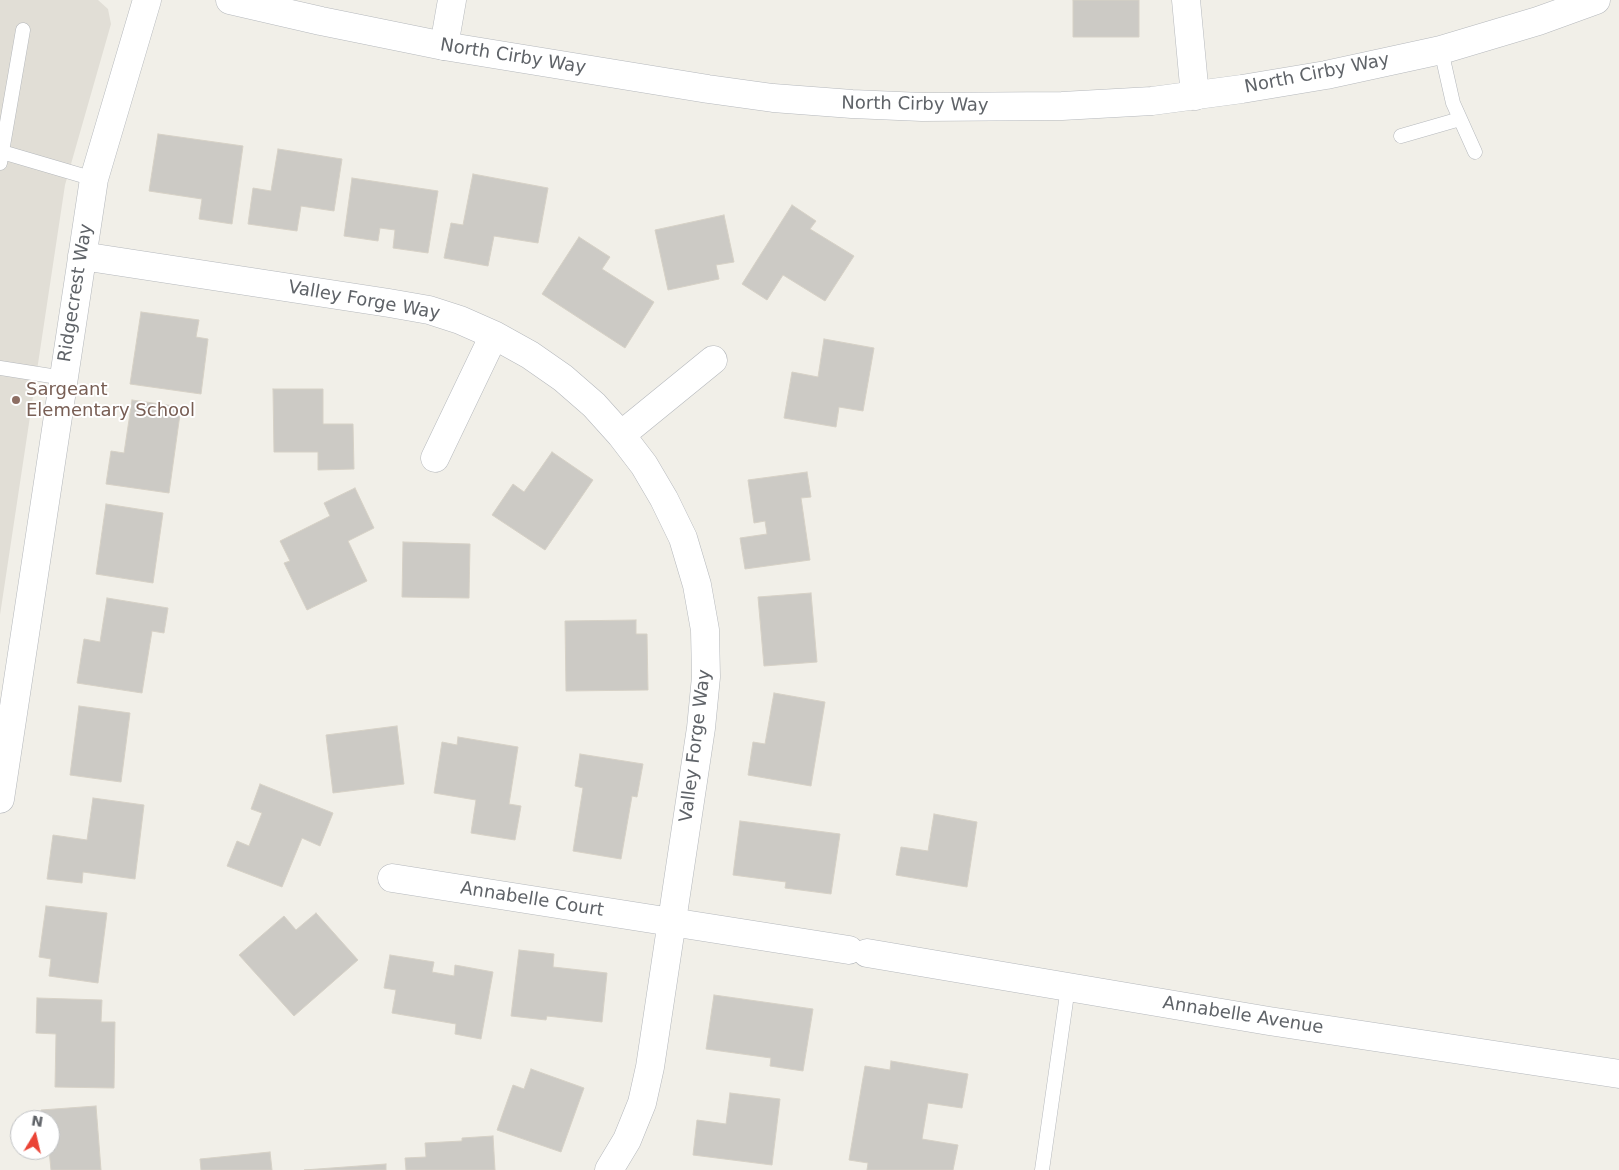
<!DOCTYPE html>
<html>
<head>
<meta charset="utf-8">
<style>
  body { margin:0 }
  #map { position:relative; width:1619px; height:1170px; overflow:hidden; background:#f1efe8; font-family:"DejaVu Sans",sans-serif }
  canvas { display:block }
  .north { position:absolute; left:10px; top:1110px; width:50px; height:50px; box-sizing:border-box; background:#fff; border:1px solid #bfc1c3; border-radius:50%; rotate:9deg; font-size:14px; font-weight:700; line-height:20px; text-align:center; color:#5f6368 }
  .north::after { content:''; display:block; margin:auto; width:18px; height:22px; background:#ea4335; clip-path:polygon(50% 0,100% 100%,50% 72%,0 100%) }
</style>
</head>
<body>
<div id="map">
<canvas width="1619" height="1170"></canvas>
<div class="north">N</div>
</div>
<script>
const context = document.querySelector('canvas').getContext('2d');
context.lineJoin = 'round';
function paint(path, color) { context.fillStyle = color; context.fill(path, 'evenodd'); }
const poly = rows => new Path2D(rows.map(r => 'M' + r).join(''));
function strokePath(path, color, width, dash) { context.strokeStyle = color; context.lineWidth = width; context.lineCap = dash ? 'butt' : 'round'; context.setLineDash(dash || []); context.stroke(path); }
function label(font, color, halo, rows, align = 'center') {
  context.font = font + ' "DejaVu Sans",sans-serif'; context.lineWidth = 4; context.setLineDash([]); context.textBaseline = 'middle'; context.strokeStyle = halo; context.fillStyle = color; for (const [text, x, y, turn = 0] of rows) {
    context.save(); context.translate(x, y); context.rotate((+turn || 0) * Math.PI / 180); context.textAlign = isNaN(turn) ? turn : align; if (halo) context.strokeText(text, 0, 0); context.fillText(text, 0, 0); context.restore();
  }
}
paint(poly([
  [0,0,98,0,108,9,111,24,65,185,0,615]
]), '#e1ded6');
const building = poly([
  [1073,0,1139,0,1139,37,1073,37,1073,0],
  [158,134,243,146,232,224,199,219,202,199,149,191,158,134],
  [278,149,342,159,334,211,301,206,297,231,248,224,253,188,271,191,278,149],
  [473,174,548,188,538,243,494,236,488,266,444,258,451,223,463,225,473,174],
  [352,178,438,191,428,253,393,248,395,230,380,228,378,241,344,236,352,178],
  [792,205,816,221,810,229,854,256,825,301,783,275,767,300,742,284,792,205],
  [724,215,734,262,716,265,719,279,668,290,655,230,724,215],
  [579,237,610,257,602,269,654,302,625,348,542,294,579,237],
  [141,312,199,320,196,337,208,339,201,394,130,384,141,312],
  [824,339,874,348,863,411,839,407,836,427,784,418,792,372,818,377,824,339],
  [273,389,323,389,323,424,353,424,354,469,318,470,318,452,274,452,273,389],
  [132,400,181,407,169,493,106,484,111,451,124,453,132,400],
  [552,452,593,480,545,550,492,515,513,484,524,492,552,452],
  [807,472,811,497,801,498,810,560,745,569,740,538,767,534,765,521,754,523,748,480,807,472],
  [355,488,374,528,348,541,367,581,307,610,284,563,290,561,280,541,330,516,324,503,355,488],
  [106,504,163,513,153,583,96,574,106,504],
  [403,542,470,544,469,598,402,597,403,542],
  [811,593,817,662,764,666,758,597,811,593],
  [107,598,168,608,164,633,152,631,142,693,77,683,84,639,100,642,107,598],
  [636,620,636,634,647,634,648,690,566,691,565,621,636,620],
  [774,693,825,702,811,786,748,775,753,742,765,744,774,693],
  [79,706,130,713,121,782,70,775,79,706],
  [397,726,404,784,333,793,326,735,397,726],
  [458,737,518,747,509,804,521,806,515,840,471,833,476,800,434,793,442,742,457,745,458,737],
  [580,754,643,764,637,797,632,796,621,859,573,851,583,788,575,786,580,754],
  [260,784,333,813,320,846,302,838,282,887,227,866,237,841,249,846,262,813,251,809,260,784],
  [93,798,144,805,135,879,83,872,82,883,47,879,53,835,87,840,93,798],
  [934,814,977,822,967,887,896,875,901,847,928,851,934,814],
  [740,821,840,834,831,894,785,888,786,882,733,875,740,821],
  [46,906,107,913,98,983,49,976,51,959,39,957,46,906],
  [316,913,358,960,294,1016,239,955,284,916,296,930,316,913],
  [519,950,554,954,553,967,607,973,602,1022,547,1016,546,1020,511,1016,519,950],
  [390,955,434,962,432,972,454,976,455,965,493,972,481,1039,455,1034,456,1024,392,1013,396,990,384,988,390,955],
  [714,995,813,1009,803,1071,770,1066,771,1058,706,1049,714,995],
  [37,998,102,1000,101,1022,115,1022,114,1088,55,1087,56,1034,36,1033,37,998],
  [891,1061,968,1074,962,1108,928,1103,922,1139,958,1145,953,1170,867,1170,868,1163,849,1160,865,1066,890,1070,891,1061],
  [531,1069,584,1088,561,1152,497,1130,513,1085,524,1089,531,1069],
  [730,1093,780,1099,772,1165,693,1155,697,1120,726,1124,730,1093],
  [96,1106,101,1170,51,1170,49,1150,44,1150,50,1150,50,1120,41,1120,41,1110,96,1106],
  [493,1136,495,1170,406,1170,405,1158,426,1157,425,1143,462,1141,462,1138,493,1136],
  [270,1152,272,1170,201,1170,200,1159,270,1152],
  [386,1164,386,1170,304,1170,386,1164]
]);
paint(building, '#cccac5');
strokePath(building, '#d6d1c6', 1);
const service = poly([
  [1441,50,1453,103,1475,152],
  [1401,136,1460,119],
  [2,152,94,179],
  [0,163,23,30],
  [0,368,64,378],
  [1042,1170,1068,987]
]);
const minor = poly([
  [1186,0,1195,96],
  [444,46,452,0],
  [82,256,389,303,429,310,460,320,494,335,530,355,563,378,594,405,621,435,644,465,664,499,683,538,697,585,705,630,706,677,701,728,650,1067,642,1103,627,1140,609,1170],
  [621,435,713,360],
  [435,458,494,335],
  [0,799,94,179,147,0],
  [392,878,849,950],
  [867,953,1269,1021,1619,1074]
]);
const tertiary = poly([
  [230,0,321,21,444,46,708,89,773,98,852,104,922,107,1062,106,1152,101,1242,89,1326,75,1441,50,1538,21,1596,0]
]);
strokePath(service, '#b5b8bc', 15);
strokePath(minor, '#b5b8bc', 29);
strokePath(tertiary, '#b5b8bc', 29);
strokePath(service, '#fff', 14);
strokePath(minor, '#fff', 28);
strokePath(tertiary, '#fff', 28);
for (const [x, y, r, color] of [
  [16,400,5,"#8d6e63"]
]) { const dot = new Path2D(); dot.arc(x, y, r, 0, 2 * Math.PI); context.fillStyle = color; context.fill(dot); strokePath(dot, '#fff', 2); }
label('18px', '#5f6368', '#fff', [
  ["North Cirby Way",513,57,9],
  ["North Cirby Way",1317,74,-11],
  ["North Cirby Way",915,105,1],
  ["Ridgecrest Way",76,293,-81],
  ["Valley Forge Way",364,301,10],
  ["Valley Forge Way",696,746,-83],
  ["Annabelle Court",532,900,9],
  ["Annabelle Avenue",1243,1016,9]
]);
label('18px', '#785e54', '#fff', [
  ["Sargeant",26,390],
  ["Elementary School",26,411]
], 'left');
</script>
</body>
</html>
